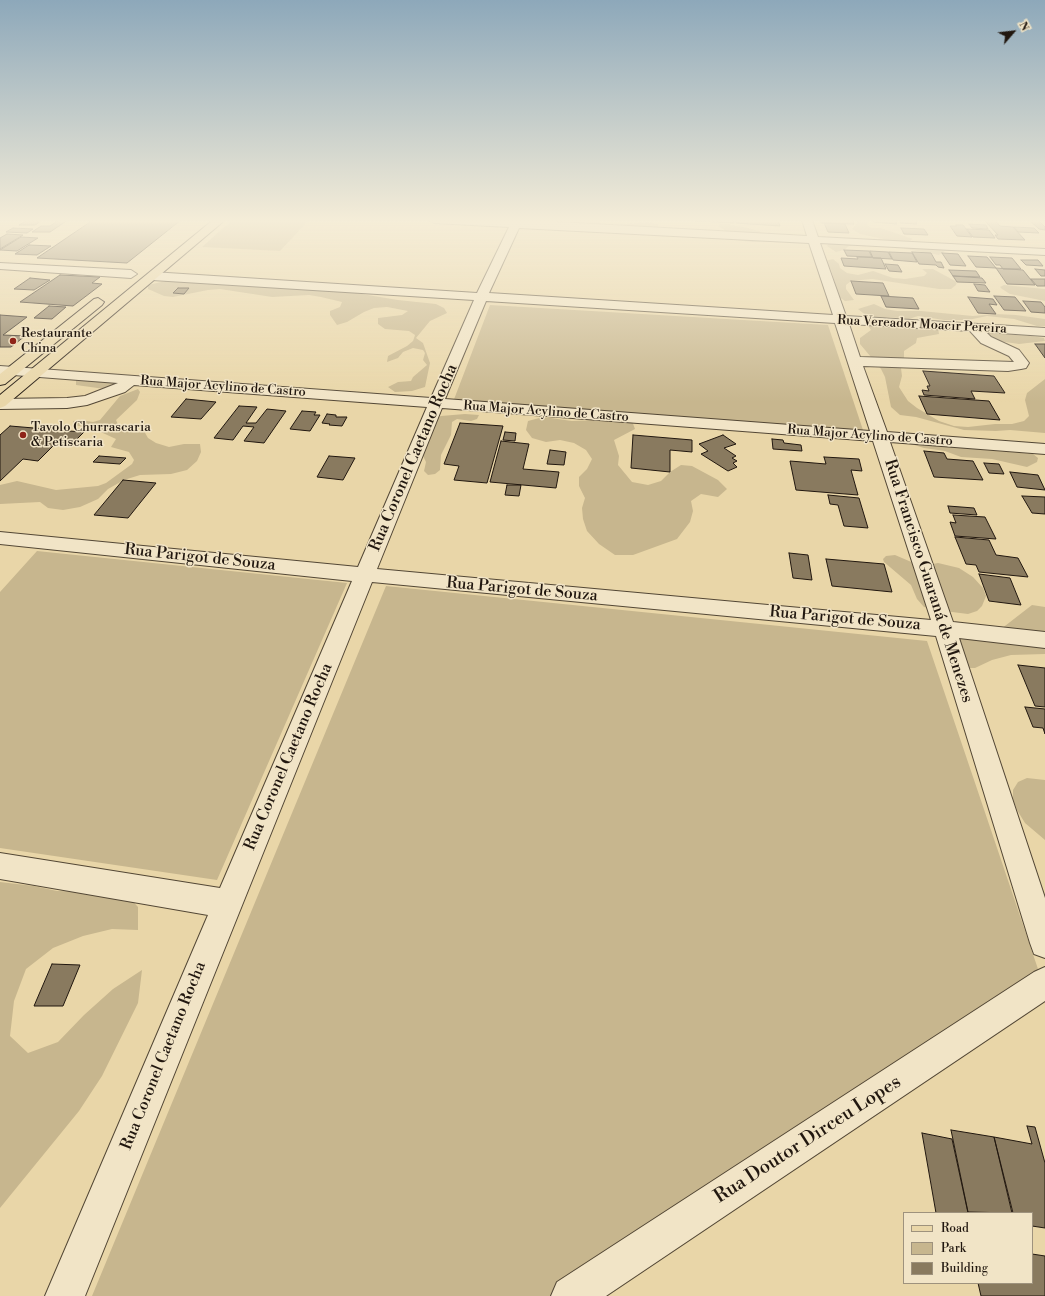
<!DOCTYPE html>
<html>
<head>
<meta charset="utf-8">
<style>
  body { margin:0 }
  #map { position:relative; width:1045px; height:1296px; overflow:hidden; background:#e9d6a8; font-family:"Libre Bodoni",serif }
  canvas { display:block }
  .legend { position:absolute; left:903px; top:1212px; width:130px; height:72px; box-sizing:border-box; background:#f1e4c6; border:1px solid #9e927d; margin:0; padding:5px 7px; list-style:none; font-size:12px; color:#21170f }
  .legend li { display:flex; align-items:center; gap:8px; height:20px }
  .legend b { width:20px; border:1px solid #9e927d }
  .north { position:absolute; left:993px; top:12px; width:40px; height:40px; -webkit-text-stroke:3px #f1e4c6; paint-order:stroke; rotate:62deg; font-size:11px; font-weight:700; line-height:16px; text-align:center; color:#21170f }
  .north::after { content:''; display:block; margin:auto; width:14px; height:18px; background:#21170f; clip-path:polygon(50% 0,100% 100%,50% 72%,0 100%) }
</style>
</head>
<body>
<div id="map">
<canvas width="1045" height="1296"></canvas>
<ul class="legend">
<li><b style="height:5px;background:#e9d6a8"></b>Road</li>
<li><b style="height:11px;background:#c7b68e"></b>Park</li>
<li><b style="height:11px;background:#897a5f"></b>Building</li>
</ul>
<div class="north">N</div>
</div>
<script>
const context = document.querySelector('canvas').getContext('2d');
context.lineJoin = 'round';
function paint(path, color) { context.fillStyle = color; context.fill(path, 'evenodd'); }
const poly = rows => new Path2D(rows.map(r => 'M' + r).join(''));
function strokePath(path, color, width, dash) { context.strokeStyle = color; context.lineWidth = width; context.lineCap = dash ? 'butt' : 'round'; context.setLineDash(dash || []); context.stroke(path); }
function label(font, color, halo, rows, align = 'center') {
  context.font = font + ' "Libre Bodoni",serif'; context.lineWidth = 3; context.setLineDash([]); context.textBaseline = 'middle'; context.strokeStyle = halo; context.fillStyle = color; for (const [text, x, y, turn = 0] of rows) {
    context.save(); context.translate(x, y); context.rotate((+turn || 0) * Math.PI / 180); context.textAlign = isNaN(turn) ? turn : align; if (halo) context.strokeText(text, 0, 0); context.fillText(text, 0, 0); context.restore();
  }
}
paint(poly([
  [232,220,309,220,280,251,202,247],
  [558,220,596,220,602,224,611,225,648,222,658,224,659,229,652,234,638,234,521,228],
  [859,220,869,220,867,224,871,228,881,228,913,239,907,242,897,242,860,234,852,229],
  [720,224,729,224,752,229,761,232,754,234,786,241,752,242,720,238,730,234,718,226],
  [828,243,937,243,957,246,962,251,945,251,939,255,895,247,858,245,849,246,844,250,836,252,827,246],
  [833,259,839,264,840,268,847,273,858,275,873,271,893,278,905,279,924,276,927,273,922,269,933,269,957,282,956,285,951,289,939,289,872,279,851,281,846,285,846,289,854,300,845,301,839,297,831,270,825,261],
  [170,280,332,289,398,300,436,304,444,308,447,313,430,321,416,338,423,343,430,363,425,387,412,391,395,392,388,387,398,382,411,381,413,377,427,365,423,360,425,353,423,350,413,348,403,352,398,358,387,362,388,356,407,346,413,341,415,335,409,331,385,329,378,324,378,318,402,315,408,311,387,307,374,308,364,312,347,322,337,325,330,315,330,311,340,307,342,302,321,297,309,295,272,297,220,289,208,290,173,297,164,296,148,289,148,285],
  [1004,285,1045,289,1045,301,1010,294,1002,289,1000,287],
  [874,304,885,309,897,311,921,311,973,316,996,314,1016,315,1045,319,1045,326,1037,326,1014,319,987,316,968,320,944,320,918,316,909,319,890,317,880,318,938,328,939,334,917,338,916,343,904,351,904,363,901,368,902,376,899,387,908,401,917,408,939,421,954,426,968,427,995,424,1012,424,1024,421,1029,416,1025,400,1027,393,1045,379,1045,433,1010,430,996,431,964,430,916,417,900,415,891,407,885,377,881,369,860,344,860,338,871,330,867,324,874,319,868,317,858,309],
  [490,305,828,325,864,433,453,402],
  [987,333,1031,336,1044,338,1045,341,1019,344,1005,342,990,339],
  [80,379,110,382,118,384,105,389,76,385,76,380],
  [138,389,140,392,137,400,116,420,119,427,129,431,144,431,148,438,156,443,169,447,184,444,200,444,201,452,197,461,187,470,171,474,140,475,124,480,108,489,98,499,80,507,63,510,48,508,40,502,0,504,0,485,17,481,56,490,98,486,106,483,132,464,134,460,129,452,111,447,116,439,92,428,73,425,73,421,81,420,93,422,100,420,120,396],
  [465,414,479,415,477,419,471,421,457,419,452,422,451,435,441,455,440,470,435,474,428,475,424,471,426,462,422,454,433,431,436,418,441,416],
  [543,417,572,421,602,420,632,421,635,429,614,440,619,456,618,465,632,482,648,485,661,481,670,472,681,465,692,466,718,480,727,489,718,497,701,494,691,501,693,511,690,522,677,539,633,555,615,555,599,544,587,531,583,519,582,508,585,498,579,486,579,477,587,469,592,459,586,450,574,443,560,440,546,442,532,438,526,430,528,421],
  [911,444,957,445,983,450,1033,454,1038,458,1037,462,1027,467,992,459,961,457,945,451,924,448],
  [37,551,347,583,217,880,0,848,0,592],
  [895,555,916,564,928,565,938,563,959,568,973,577,983,588,986,596,982,606,977,611,968,614,936,610,924,607,917,599,911,585,884,562,883,559,886,556],
  [386,586,927,641,1039,972,550,1296,92,1296],
  [1032,605,1045,607,1045,654,1011,655,992,660,975,668,964,668,953,638,992,636],
  [1027,778,1045,780,1045,840,1025,823,1017,810,1013,799,1013,790,1018,782],
  [0,882,34,886,57,891,109,892,128,896,138,907,138,930,112,929,83,936,53,948,26,969,14,1001,10,1036,28,1053,58,1042,84,1015,113,989,142,970,138,1003,102,1076,79,1111,0,1208]
]), '#c7b68e');
const building = poly([
  [59,220,68,220,50,232,32,232,41,226,50,226,59,220],
  [93,220,181,220,127,263,37,258,93,220],
  [692,220,734,220,734,223,697,221,692,220],
  [735,220,778,220,780,226,736,223,735,220],
  [820,220,852,220,854,224,821,223,820,220],
  [872,220,895,220,897,224,873,222,872,220],
  [899,220,915,220,917,224,900,223,899,220],
  [984,220,995,220,1000,226,1013,227,1025,240,998,239,995,235,998,235,984,220],
  [1029,220,1038,220,1045,227,1045,230,1039,229,1029,220],
  [26,221,41,221,35,225,19,225,26,221],
  [824,223,845,224,849,233,828,232,824,223],
  [969,224,986,225,988,229,972,228,969,224],
  [956,225,963,225,972,237,957,236,950,226,957,226,956,225],
  [1014,227,1034,228,1039,233,1018,232,1014,227],
  [13,228,33,229,27,233,6,232,13,228],
  [901,228,924,229,928,235,904,234,901,228],
  [967,229,989,230,995,238,973,237,967,229],
  [7,234,23,235,0,249,0,238,7,234],
  [21,237,38,238,17,251,0,250,21,237],
  [29,245,51,246,37,255,15,254,29,245],
  [844,250,869,251,872,257,847,256,844,250],
  [870,251,888,252,892,259,873,258,870,251],
  [889,252,912,253,917,262,893,260,889,252],
  [912,252,931,253,936,262,941,262,944,268,938,267,936,265,919,264,912,252],
  [942,253,958,254,966,266,950,265,942,253],
  [968,256,987,257,996,268,976,267,968,256],
  [857,257,881,258,886,269,844,266,841,258,858,259,857,257],
  [990,257,1012,258,1021,269,1003,269,1000,265,996,265,990,257],
  [1021,260,1038,260,1043,266,1026,265,1021,260],
  [885,264,898,265,902,272,889,271,885,264],
  [996,268,1023,270,1035,285,1007,284,996,268],
  [1035,269,1045,270,1045,276,1041,276,1035,269],
  [949,270,976,271,980,277,953,276,949,270],
  [60,275,100,277,92,283,102,284,73,306,20,302,60,275],
  [953,276,982,278,986,283,957,282,953,276],
  [30,278,50,280,34,290,14,289,30,278],
  [1031,279,1045,279,1045,286,1037,286,1031,279],
  [851,281,883,283,889,296,856,294,851,281],
  [974,284,985,285,990,292,978,291,974,284],
  [178,288,189,288,184,294,173,293,178,288],
  [881,296,913,298,919,309,886,307,881,296],
  [994,296,1015,297,1026,311,1004,310,994,296],
  [968,297,993,299,997,305,989,304,996,314,978,313,968,297],
  [1023,301,1041,302,1045,307,1045,313,1031,312,1023,301],
  [49,306,66,307,52,319,34,318,49,306],
  [0,315,27,317,3,335,25,336,11,347,0,347,0,315],
  [1035,344,1045,344,1045,358,1035,344],
  [923,371,994,376,1005,393,971,391,975,399,924,395,922,390,929,391,927,386,930,386,923,371],
  [919,396,989,401,1000,420,927,414,919,396],
  [186,399,216,402,201,419,171,417,186,399],
  [239,406,257,407,246,423,256,423,267,409,286,411,264,443,244,441,254,427,243,426,233,440,214,438,239,406],
  [302,411,316,412,314,415,320,415,310,431,290,429,302,411],
  [327,414,336,415,336,417,347,417,342,426,329,425,330,424,322,423,327,414],
  [460,423,503,426,487,483,454,480,459,466,444,464,460,423],
  [10,426,69,431,84,432,73,443,57,442,38,461,23,459,0,481,0,435,10,426],
  [505,432,516,433,515,441,503,440,505,432],
  [633,435,692,440,692,452,670,450,670,472,631,468,633,435],
  [723,435,736,444,724,448,736,456,732,458,737,461,733,463,737,467,728,471,701,454,708,451,699,444,723,435],
  [772,439,783,440,784,443,801,445,802,451,773,449,772,439],
  [501,441,529,444,523,469,559,472,556,488,490,482,501,441],
  [550,450,566,452,564,465,547,464,550,450],
  [924,451,944,453,947,459,973,461,983,480,934,477,924,451],
  [99,456,126,458,120,464,93,462,99,456],
  [329,456,355,458,343,480,317,477,329,456],
  [824,457,859,459,862,471,851,470,858,495,796,490,790,461,826,464,824,457],
  [984,463,999,464,1004,474,989,473,984,463],
  [1010,472,1038,475,1045,490,1017,487,1010,472],
  [123,480,156,483,128,518,94,515,123,480],
  [507,485,521,485,519,496,505,495,507,485],
  [828,495,859,498,868,528,844,526,838,505,830,504,828,495],
  [1022,496,1045,497,1045,514,1032,513,1022,496],
  [948,506,974,508,977,515,950,513,948,506],
  [953,515,985,517,996,539,955,536,950,522,956,523,953,515],
  [955,537,989,540,996,555,1018,558,1028,577,979,572,976,565,966,564,955,537],
  [789,553,808,555,812,580,793,578,789,553],
  [826,559,884,564,892,592,832,586,826,559],
  [979,574,1010,578,1021,605,989,601,979,574],
  [1018,665,1045,668,1045,707,1035,706,1018,665],
  [1025,707,1045,709,1045,734,1043,728,1033,727,1025,707],
  [52,964,80,965,63,1006,34,1006,52,964],
  [1027,1126,1035,1127,1045,1163,1045,1228,1032,1226,1032,1213,1013,1213,994,1137,1032,1144,1027,1126],
  [951,1130,994,1137,1012,1213,968,1212,951,1130],
  [922,1133,952,1139,968,1213,936,1213,922,1133],
  [1032,1254,1045,1256,1045,1296,981,1296,978,1283,1032,1283,1032,1254]
]);
paint(building, '#897a5f');
strokePath(building, '#21170f', 1);
const minor = poly([
  [429,220,522,220,807,236,802,220,812,220,818,237,1045,249,1045,255,820,243,846,316,1045,328,1045,336,986,332,991,337,1019,350,1029,363,1026,368,1021,369,1008,371,863,366,887,432,1045,444,1045,454,890,442,953,622,1045,632,1045,648,959,638,1045,898,1045,958,1034,954,1030,943,936,636,372,582,85,1296,45,1296,208,915,0,879,0,853,220,888,352,581,0,544,0,532,358,567,427,407,134,385,125,392,87,405,67,408,0,409,0,399,67,398,85,396,118,383,0,374,0,366,431,398,474,300,152,280,146,276,152,272,477,293,509,227,434,223,429,220],
  [519,228,809,243,833,315,489,293,519,228],
  [486,301,835,323,870,431,445,399,486,301],
  [849,324,970,331,981,343,1009,356,1014,362,860,357,849,324],
  [442,408,873,441,931,620,377,569,442,408],
  [0,263,131,270,137,274,131,278,0,269,0,263],
  [1045,967,1045,1001,606,1296,551,1296,557,1282,1034,972,1045,967]
]);
const major = poly([
  [213,220,225,220,5,406,0,408,0,395,213,220],
  [98,298,104,302,102,305,5,384,0,385,0,374,94,299,98,298]
]);
strokePath(minor, '#534735', 2);
strokePath(major, '#21170f', 2);
paint(minor, '#f1e4c6');
paint(major, '#e9d6a8');
const sky = context.createLinearGradient(0, 0, 0, 402);
sky.addColorStop(0, '#8da8ba');
sky.addColorStop(0.55, '#f5edd8');
sky.addColorStop(1, '#f5edd800');
context.fillStyle = sky;
context.fillRect(0, 0, 1045, 402);
for (const [x, y, r, color] of [
  [13,341,4,"#8f2418"],
  [23,435,4,"#8f2418"]
]) { const dot = new Path2D(); dot.arc(x, y, r, 0, 2 * Math.PI); context.fillStyle = color; context.fill(dot); strokePath(dot, '#f1e4c6', 1.5); }
label('13px', '#21170f', '#f1e4c6', [
  ["Rua Vereador Moacir Pereira",922,325,3],
  ["Rua Major Acylino de Castro",223,387,4],
  ["Rua Major Acylino de Castro",546,412,4],
  ["Rua Major Acylino de Castro",870,436,4]
]);
label('13px', '#21170f', '#f1e4c6', [
  ["Restaurante",21,334],
  ["China",21,349],
  ["Tavolo Churrascaria",31,428],
  ["& Petiscaria",31,443]
], 'left');
label('16px', '#21170f', '#f1e4c6', [
  ["Rua Coronel Caetano Rocha",414,458,-67],
  ["Rua Parigot de Souza",200,558,6],
  ["Rua Francisco Guaraná de Menezes",928,581,72],
  ["Rua Parigot de Souza",522,590,5],
  ["Rua Parigot de Souza",845,619,5],
  ["Rua Coronel Caetano Rocha",289,757,-67],
  ["Rua Coronel Caetano Rocha",164,1056,-68]
]);
label('19px', '#21170f', '#f1e4c6', [
  ["Rua Doutor Dirceu Lopes",808,1140,-33]
]);
</script>
</body>
</html>
